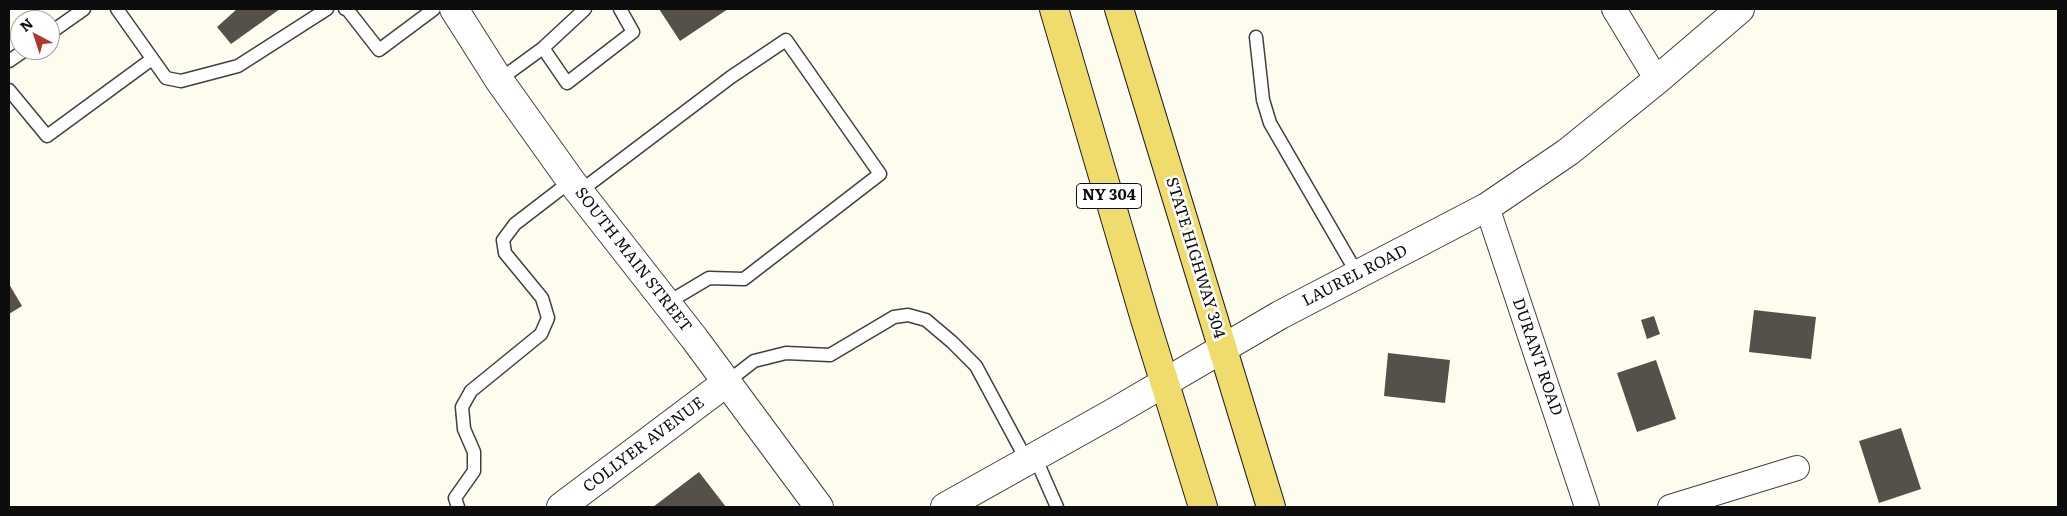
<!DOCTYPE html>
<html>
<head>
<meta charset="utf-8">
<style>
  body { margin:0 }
  #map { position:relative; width:2067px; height:516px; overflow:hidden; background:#fefcef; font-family:Literata,serif }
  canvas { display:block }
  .frame { position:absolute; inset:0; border:10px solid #0d0d0d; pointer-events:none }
  .north { position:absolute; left:10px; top:10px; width:50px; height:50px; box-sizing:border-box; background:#fff; border:1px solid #9e9e9e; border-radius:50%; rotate:320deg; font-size:14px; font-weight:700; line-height:20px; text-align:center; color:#0d0d0d }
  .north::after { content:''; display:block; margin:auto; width:18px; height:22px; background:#b4352e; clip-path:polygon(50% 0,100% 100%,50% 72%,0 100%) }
</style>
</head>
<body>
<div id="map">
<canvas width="2067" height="516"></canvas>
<div class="frame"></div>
<div class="north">N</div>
</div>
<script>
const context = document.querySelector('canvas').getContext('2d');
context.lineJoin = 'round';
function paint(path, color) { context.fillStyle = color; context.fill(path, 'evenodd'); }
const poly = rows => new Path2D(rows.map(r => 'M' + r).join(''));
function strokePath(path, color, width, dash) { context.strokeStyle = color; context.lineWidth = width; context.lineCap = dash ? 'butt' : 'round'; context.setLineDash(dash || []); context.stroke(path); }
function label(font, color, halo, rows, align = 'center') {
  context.font = font + ' Literata,serif'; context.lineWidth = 5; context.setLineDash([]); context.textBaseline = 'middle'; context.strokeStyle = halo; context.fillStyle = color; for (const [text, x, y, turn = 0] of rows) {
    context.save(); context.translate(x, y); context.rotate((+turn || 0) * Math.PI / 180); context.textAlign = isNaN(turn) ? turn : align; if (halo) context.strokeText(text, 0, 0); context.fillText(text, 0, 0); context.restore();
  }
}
paint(poly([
  [237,9,280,9,231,44,217,27],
  [659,9,728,9,680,41],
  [9,284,22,306,9,314],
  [1754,310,1816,317,1811,359,1749,352],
  [1654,316,1660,334,1647,339,1641,320],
  [1388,353,1450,360,1445,403,1384,396],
  [1656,360,1676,419,1637,432,1617,373],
  [1901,428,1921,489,1879,503,1859,441],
  [699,472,726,507,653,507]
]), '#55504a');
const service = poly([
  [117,9,166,78,181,81,238,66,327,9],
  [345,9,347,9,379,50,434,9],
  [50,33,84,9],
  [1256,37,1263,100,1270,123,1358,275],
  [543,48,567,83,633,32,620,9],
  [9,61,25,50],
  [499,80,543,48,585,9],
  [9,90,47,136,152,59],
  [579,192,731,77,786,40,880,174,744,279,709,278,667,303],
  [727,382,754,361,786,353,830,355,894,317,908,315,926,320,952,342,976,366,1027,461],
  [1035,457,1057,507],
  [458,507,455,498,474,471,474,452,464,429,462,407,471,391,541,334,548,318,542,298,505,253,503,240,515,224,571,181]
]);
const minor = poly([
  [1614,9,1657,80],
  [1487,207,1587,507],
  [1670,507,1797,468]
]);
const tertiary = poly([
  [454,9,499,80,571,181,694,338,819,507],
  [561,507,727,382],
  [945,507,1111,414,1280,315,1487,207,1568,152,1657,80,1740,9]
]);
const primary = poly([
  [1054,9,1144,316,1203,507],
  [1119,9,1271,507]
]);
strokePath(service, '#404040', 15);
strokePath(minor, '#404040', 26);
strokePath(tertiary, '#404040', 30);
strokePath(primary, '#1e1e1e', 30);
strokePath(service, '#fff', 12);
strokePath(minor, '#fff', 24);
strokePath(tertiary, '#fff', 28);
strokePath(primary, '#efdc6d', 28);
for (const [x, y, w] of [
  [1109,196,65]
]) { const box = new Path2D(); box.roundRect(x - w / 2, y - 12.5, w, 25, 4); context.fillStyle = '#fff'; context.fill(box); strokePath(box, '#0d0d0d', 1); }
label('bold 15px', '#0d0d0d', null, [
  ["NY 304",1109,196]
]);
label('16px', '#0d0d0d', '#fff', [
  ["STATE HIGHWAY 304",1195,258,73],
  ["SOUTH MAIN STREET",633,260,52],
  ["LAUREL ROAD",1355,276,-27],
  ["DURANT ROAD",1537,357,71],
  ["COLLYER AVENUE",644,445,-37]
]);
</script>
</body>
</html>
